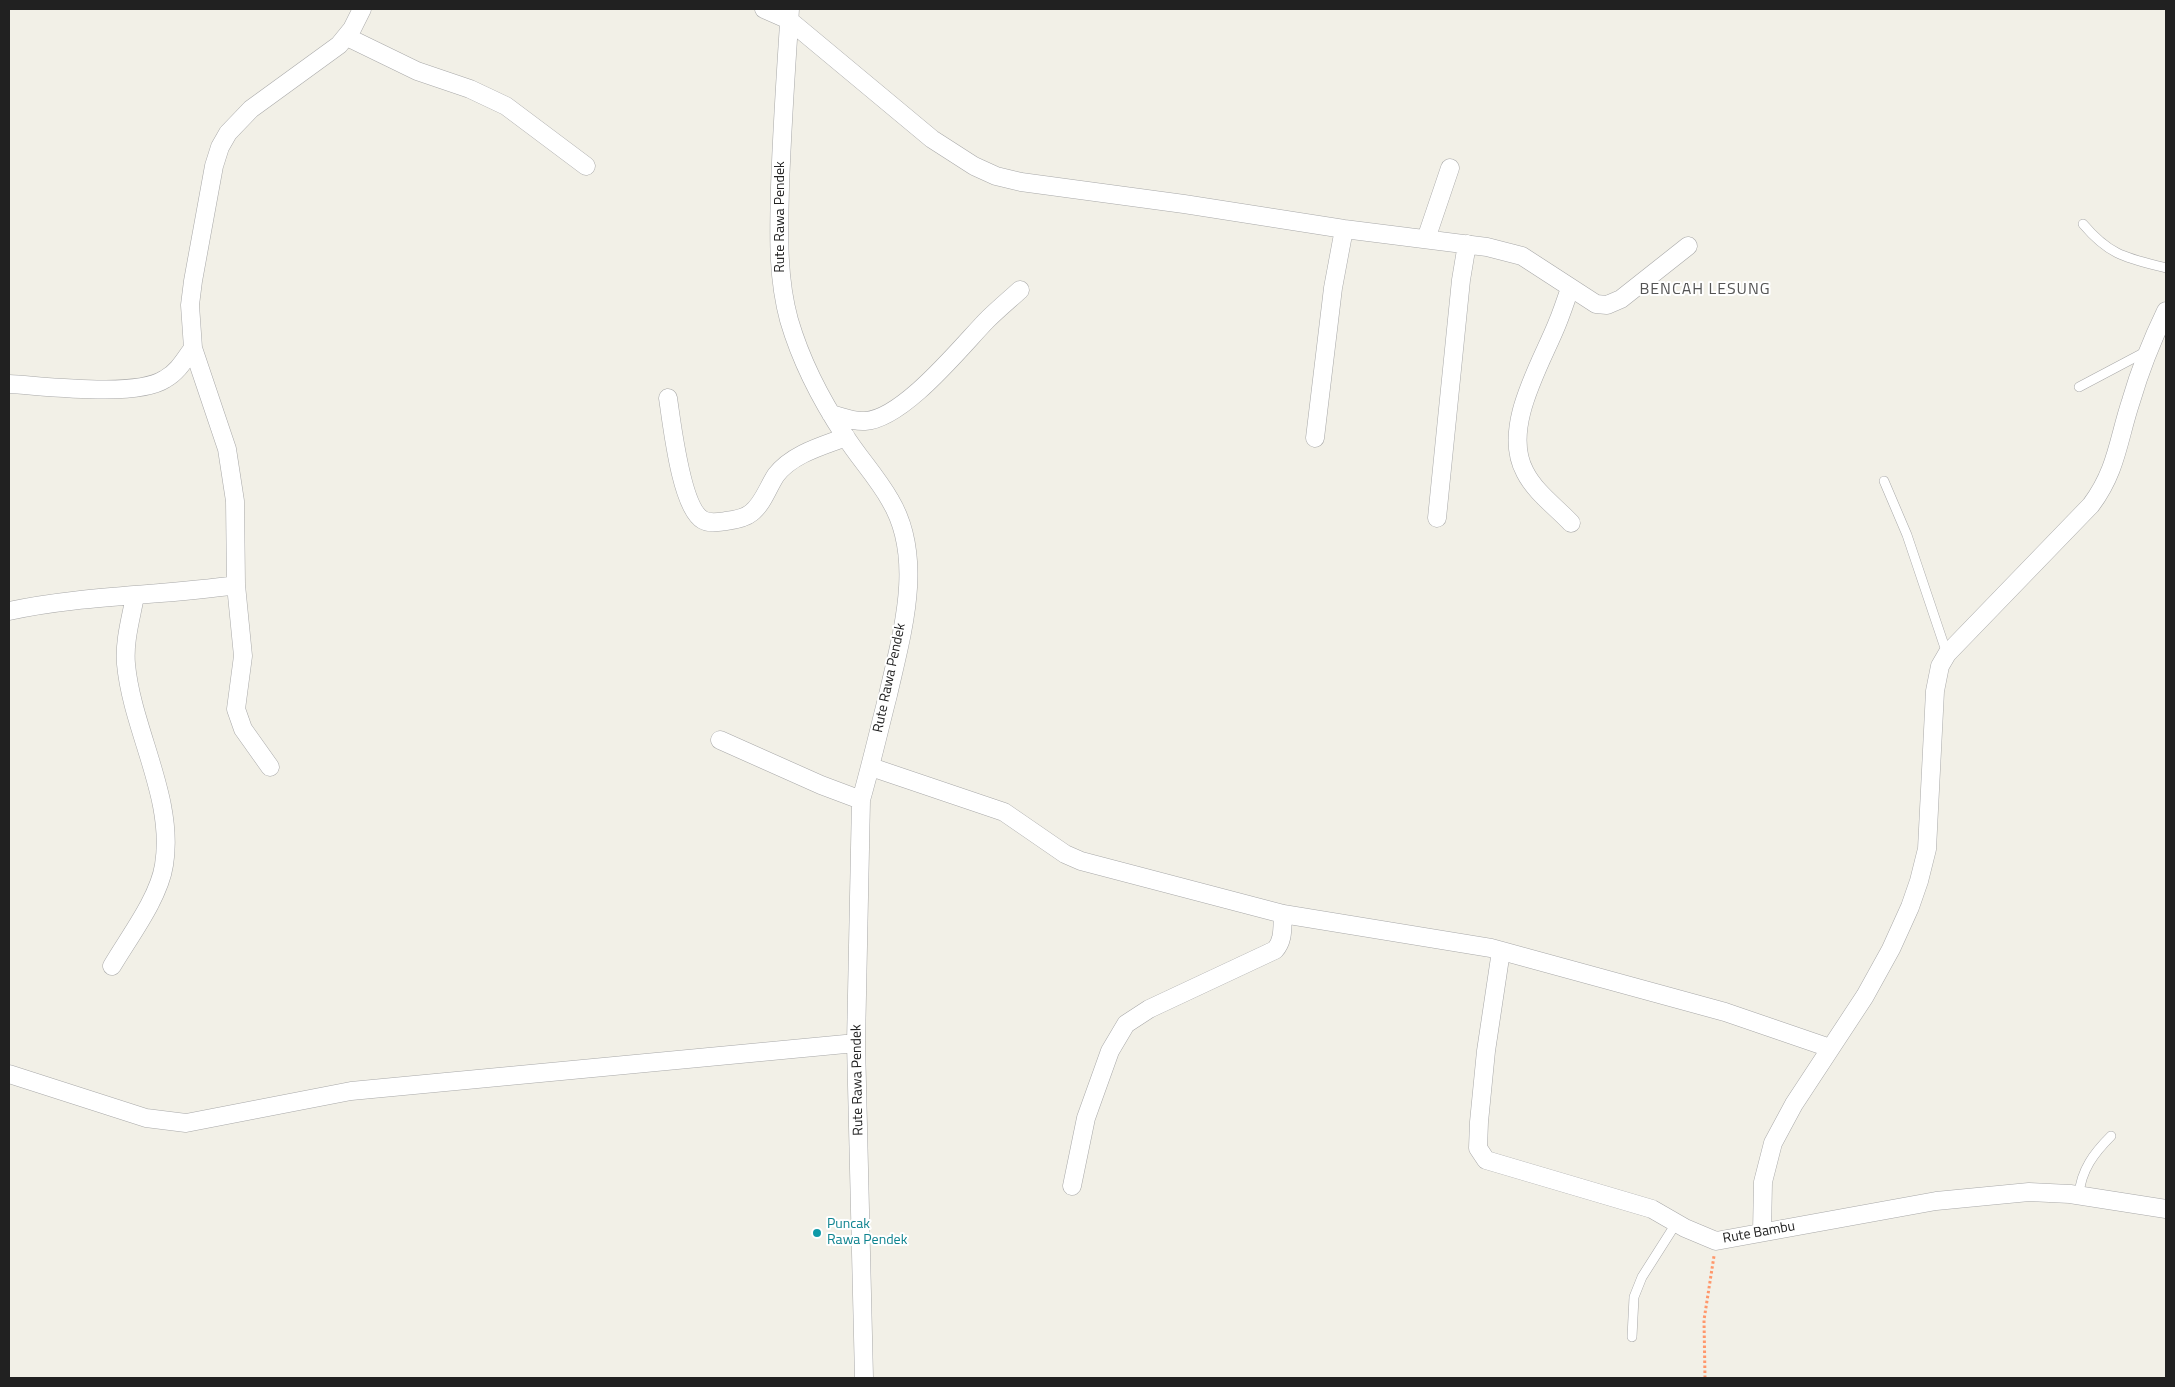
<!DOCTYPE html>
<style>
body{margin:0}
#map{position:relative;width:2175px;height:1387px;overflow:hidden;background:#f2f0e7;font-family:"Titillium Web",sans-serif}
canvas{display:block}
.frame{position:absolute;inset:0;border:10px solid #212121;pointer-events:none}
</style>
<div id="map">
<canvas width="2175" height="1387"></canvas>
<div class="frame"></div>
</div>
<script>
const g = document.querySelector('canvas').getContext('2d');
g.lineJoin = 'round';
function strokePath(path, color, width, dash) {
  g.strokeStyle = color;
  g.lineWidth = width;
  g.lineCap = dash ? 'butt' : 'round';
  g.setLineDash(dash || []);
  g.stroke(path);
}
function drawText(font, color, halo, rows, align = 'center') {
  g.font = font + ' "Titillium Web",sans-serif';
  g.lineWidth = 4;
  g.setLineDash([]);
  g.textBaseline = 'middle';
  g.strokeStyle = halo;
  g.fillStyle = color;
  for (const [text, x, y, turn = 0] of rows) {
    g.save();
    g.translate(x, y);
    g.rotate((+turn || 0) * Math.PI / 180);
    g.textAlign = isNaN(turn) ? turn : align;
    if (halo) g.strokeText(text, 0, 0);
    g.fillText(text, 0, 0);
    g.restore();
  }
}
const lane = new Path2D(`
 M 2083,224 C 2110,256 2127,258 2166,268
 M 2079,387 L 2147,351
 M 1884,481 L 1907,535 L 1947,654
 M 2079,1195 C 2081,1170 2094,1153 2111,1136
 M 1632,1337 L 1634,1297 L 1642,1277 L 1677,1222`);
const street = new Path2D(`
 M 764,9 L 789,20 L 932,139 L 974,166 L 996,176 L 1021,182 L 1184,204 L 1344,229 L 1487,247 L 1522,256 L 1596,304 L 1607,305 L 1621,299 L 1688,246
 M 790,9 C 786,68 782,128 780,187 C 779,232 777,276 789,320 C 801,361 821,400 845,436 C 859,458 877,477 890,500 C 925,558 902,633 888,695 C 879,730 871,765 861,800 L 856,1043 L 864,1378
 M 347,37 L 417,71 L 470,89 L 506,106 L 586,166
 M 1426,239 L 1450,168
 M 1570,288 C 1566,300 1562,312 1557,324 C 1541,364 1501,428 1525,472 C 1535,492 1556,507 1571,523
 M 9,384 C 45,386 136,398 165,379 C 178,372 185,359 193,348
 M 668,398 C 672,424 681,508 703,520 C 710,524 719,522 726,521 C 734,520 745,518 751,513 C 763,504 768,487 776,475 C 792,454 822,446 846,437
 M 831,414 C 842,417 853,422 865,421 C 903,419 960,348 986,321 C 997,310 1009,300 1020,290
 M 1315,438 L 1333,288 L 1344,229
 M 1437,518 L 1461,280 L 1467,244
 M 9,611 C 82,595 161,596 236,585
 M 720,740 L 821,785 L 861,800
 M 270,767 L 243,729 L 236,709 L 243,656 L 236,585 L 235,501 L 227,449 L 193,348 L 190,305 L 193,281 L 214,166 L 220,147 L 228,133 L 251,109 L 339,45 L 352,29 L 362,9
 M 871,767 L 1004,812 L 1065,854 L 1081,861 L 1283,914 L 1491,948 L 1725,1012 L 1830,1048
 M 1501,951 L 1486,1051 L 1479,1122 L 1478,1148 L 1486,1160 L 1652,1209 L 1685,1228 L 1716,1241 L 1936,1201 L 2029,1192 L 2070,1194 L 2166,1209
 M 112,966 C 129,937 159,898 164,865 C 175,798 132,730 126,664 C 124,641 131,618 135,596
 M 9,1074 L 146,1118 L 186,1123 L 351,1091 L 856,1043
 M 1072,1186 L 1086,1118 L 1110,1051 L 1126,1024 L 1149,1009 L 1275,950 C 1284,940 1282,927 1283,914
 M 1762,1232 L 1763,1182 L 1773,1143 L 1794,1104 L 1865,996 L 1891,949 L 1910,907 L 1919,881 L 1927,849 L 1935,691 L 1940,666 L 1947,654 L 2091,505 C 2117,470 2118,440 2131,401 C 2140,370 2152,340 2166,311`);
strokePath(lane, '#a8a8a8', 10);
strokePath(street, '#a8a8a8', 19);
strokePath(new Path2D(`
 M 1705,1378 L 1704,1320 L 1714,1256`), '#ff976b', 3, [2.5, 2.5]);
strokePath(lane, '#fff', 9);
strokePath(street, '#fff', 18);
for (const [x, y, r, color] of [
 [817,1233,5,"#0f9aa8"]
]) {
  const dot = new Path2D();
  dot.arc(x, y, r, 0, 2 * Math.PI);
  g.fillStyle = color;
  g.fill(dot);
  strokePath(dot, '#fff', 2);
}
drawText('14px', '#212121', '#fff', [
 ["Rute Rawa Pendek",781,217,-90],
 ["Rute Rawa Pendek",890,678,-78],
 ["Rute Rawa Pendek",858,1080,-91],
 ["Rute Bambu",1759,1233,-10]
]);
drawText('14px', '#0d838f', '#fff', [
 ["Puncak",827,1225],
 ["Rawa Pendek",827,1241]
], 'left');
g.letterSpacing = '1px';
drawText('16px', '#545454', '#fff', [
 ["BENCAH LESUNG",1705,290]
]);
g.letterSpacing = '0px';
</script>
